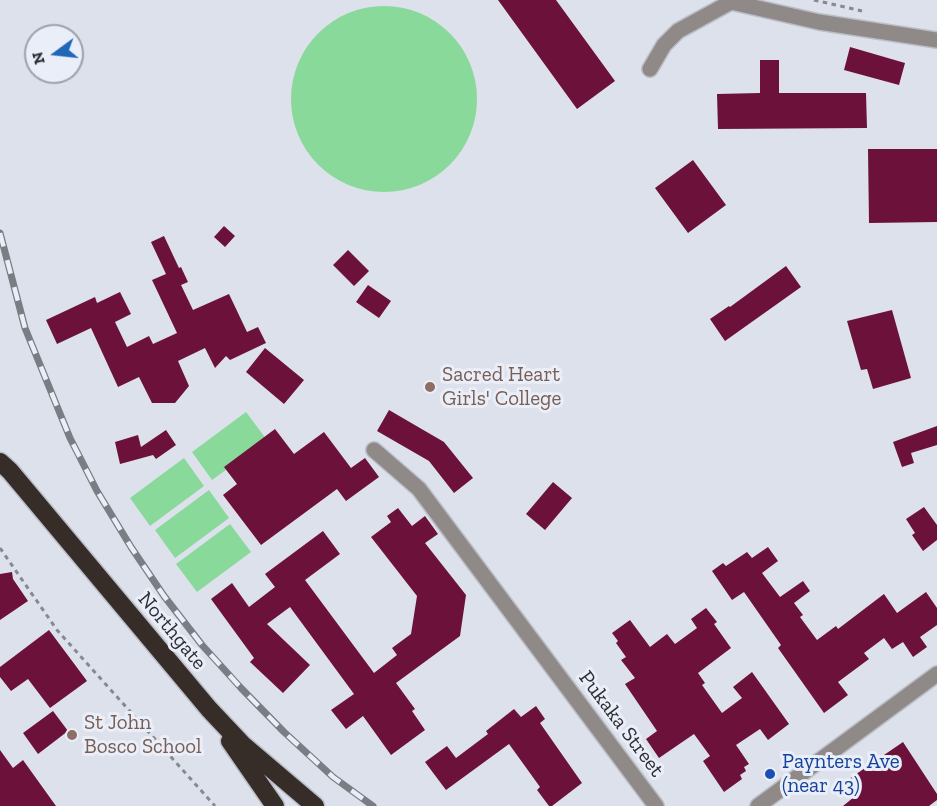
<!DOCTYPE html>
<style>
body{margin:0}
#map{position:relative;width:937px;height:806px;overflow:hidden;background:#dde1eb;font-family:"Zilla Slab",serif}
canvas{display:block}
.north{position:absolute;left:24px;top:24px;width:60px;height:60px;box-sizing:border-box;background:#eaeef8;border:2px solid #9ea1a9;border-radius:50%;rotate:255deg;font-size:16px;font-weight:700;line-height:24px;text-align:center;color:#2c2e32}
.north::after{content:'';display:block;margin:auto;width:21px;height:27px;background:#2167b8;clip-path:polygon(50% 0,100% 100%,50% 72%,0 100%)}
</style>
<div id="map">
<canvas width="937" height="806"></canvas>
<div class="north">N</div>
</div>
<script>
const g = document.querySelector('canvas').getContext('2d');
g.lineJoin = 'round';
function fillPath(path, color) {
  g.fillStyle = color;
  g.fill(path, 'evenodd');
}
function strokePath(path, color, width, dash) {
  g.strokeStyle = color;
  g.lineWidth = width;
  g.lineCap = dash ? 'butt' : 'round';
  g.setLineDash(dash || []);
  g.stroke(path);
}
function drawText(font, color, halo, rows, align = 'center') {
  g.font = font + ' "Zilla Slab",serif';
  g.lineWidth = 6;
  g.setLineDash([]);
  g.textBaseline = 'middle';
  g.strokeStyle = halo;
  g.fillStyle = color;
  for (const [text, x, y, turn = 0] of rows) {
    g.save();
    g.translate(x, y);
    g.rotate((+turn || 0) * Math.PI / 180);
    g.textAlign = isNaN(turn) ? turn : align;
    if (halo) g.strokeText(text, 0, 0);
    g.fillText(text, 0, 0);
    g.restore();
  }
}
fillPath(new Path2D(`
 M291 99a93 93 0 1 1 186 0a93 93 0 1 1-186 0Z
 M 246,412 L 267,440 L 212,480 L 192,452 Z
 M 184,458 L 204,486 L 150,526 L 130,498 Z
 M 209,490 L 229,518 L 175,558 L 155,530 Z
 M 230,524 L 251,552 L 197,592 L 176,564 Z`), '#89d99a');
fillPath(new Path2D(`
 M 498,0 L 556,0 L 615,81 L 577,109 Z
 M 850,47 L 905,63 L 899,85 L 844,70 Z
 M 760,60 L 779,60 L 779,93 L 866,93 L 867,128 L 718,129 L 717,94 L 760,93 Z
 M 868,149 L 937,149 L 937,222 L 869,223 Z
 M 693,160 L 726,205 L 688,233 L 655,188 Z
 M 224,226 L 235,236 L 225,247 L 214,237 Z
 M 164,236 L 179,268 L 181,267 L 188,282 L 181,285 L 193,310 L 229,294 L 247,332 L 258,327 L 266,343 L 230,360 L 226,356 L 215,368 L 205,348 L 178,361 L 189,386 L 175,403 L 152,403 L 139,377 L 118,387 L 91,328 L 57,344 L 46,320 L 95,297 L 97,303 L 120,292 L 131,314 L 115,322 L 127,347 L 149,336 L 153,344 L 177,333 L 152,280 L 166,274 L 151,242 Z
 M 348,250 L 369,271 L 354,286 L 333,265 Z
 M 786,266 L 801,287 L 725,341 L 710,319 L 729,306 L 730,307 Z
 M 368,285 L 391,301 L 379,318 L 356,302 Z
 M 892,310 L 911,378 L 873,389 L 867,369 L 861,370 L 847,321 Z
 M 265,348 L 304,380 L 284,404 L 246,372 Z
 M 389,410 L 444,442 L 473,478 L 454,493 L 429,461 L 377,431 Z
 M 937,426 L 937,445 L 911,453 L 914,463 L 902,467 L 893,442 Z
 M 275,429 L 294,454 L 324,432 L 351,468 L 365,458 L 379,477 L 346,501 L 337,489 L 261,545 L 223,495 L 237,484 L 224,467 Z
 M 166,430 L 176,445 L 156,459 L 153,455 L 120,464 L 115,442 L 138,435 L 141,447 Z
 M 553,482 L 572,498 L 545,530 L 526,514 Z
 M 924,507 L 937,525 L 937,540 L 923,551 L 912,535 L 915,533 L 906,519 Z
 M 398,508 L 412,526 L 425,516 L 438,534 L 425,543 L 466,595 L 460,636 L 396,683 L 415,709 L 412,711 L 425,730 L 391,755 L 363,716 L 346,729 L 331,710 L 354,694 L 290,607 L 267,624 L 310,665 L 283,693 L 250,662 L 254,658 L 211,599 L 232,583 L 249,607 L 275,587 L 265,574 L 323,531 L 340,554 L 305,580 L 374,673 L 397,655 L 392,648 L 411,634 L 417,596 L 371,537 L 391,522 L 387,516 Z
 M 768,547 L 778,561 L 762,573 L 780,597 L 803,581 L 810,591 L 794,603 L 803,615 L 800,617 L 817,640 L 836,626 L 838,629 L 884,594 L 897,613 L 926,592 L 937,608 L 937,625 L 920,637 L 927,647 L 913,657 L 903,642 L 892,649 L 884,638 L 864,653 L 869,659 L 838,682 L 848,695 L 824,713 L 778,648 L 781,645 L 744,592 L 732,600 L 712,571 L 723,563 L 726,566 L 747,552 L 752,558 Z
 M 12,572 L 13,579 L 28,601 L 0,620 L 0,574 Z
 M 706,608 L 717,622 L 714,624 L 731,648 L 698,673 L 705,683 L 702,685 L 722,713 L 742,698 L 733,687 L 752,672 L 789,724 L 768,740 L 760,729 L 736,745 L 749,764 L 744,767 L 746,771 L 740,775 L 742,779 L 724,792 L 703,761 L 710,756 L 694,734 L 659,758 L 646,739 L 657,731 L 625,684 L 635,678 L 621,660 L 626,657 L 616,643 L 618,641 L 612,633 L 630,620 L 650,647 L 667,634 L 675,644 L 697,628 L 691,619 Z
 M 49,630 L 87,681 L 50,708 L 28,679 L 11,691 L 0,677 L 0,667 Z
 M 536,706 L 545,719 L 540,723 L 582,783 L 552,806 L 549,806 L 537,790 L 540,787 L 509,744 L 446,790 L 425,762 L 447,746 L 456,758 L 488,734 L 486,731 L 514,709 L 521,717 Z
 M 53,711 L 68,731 L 38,754 L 23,733 Z
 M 903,742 L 937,794 L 937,800 L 929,806 L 843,806 L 859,793 L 849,779 Z
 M 0,750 L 13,768 L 23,760 L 56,806 L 0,806 Z`), '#6c113a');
const minor = new Path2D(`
 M 650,69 L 664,45 L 678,31 L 731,2 L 819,22 L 937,40
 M 374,450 L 419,489 L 656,806
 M 758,806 L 937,674`);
const highway = new Path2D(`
 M 0,462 L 10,471 L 209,709 L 242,744 L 315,806
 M 230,741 L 275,806`);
strokePath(minor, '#babdc6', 18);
strokePath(highway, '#babdc6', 21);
strokePath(new Path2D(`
 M 814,0 L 862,11
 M 0,548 L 57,630 L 215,806`), '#868990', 3, [4.5, 4.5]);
strokePath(minor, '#8f8a88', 15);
strokePath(highway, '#362d29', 18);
const rail = new Path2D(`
 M 0,233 L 25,328 L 70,438 L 97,491 L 131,547 L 164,596 L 202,645 L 241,688 L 284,732 L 333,777 L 373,806`);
strokePath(rail, '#7a7d83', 7);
strokePath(rail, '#eaeef8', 4.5, [14]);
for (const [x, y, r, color] of [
 [430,387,6,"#8d6e63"],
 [72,735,6,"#8d6e63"],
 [770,774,6,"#1a4fb4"]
]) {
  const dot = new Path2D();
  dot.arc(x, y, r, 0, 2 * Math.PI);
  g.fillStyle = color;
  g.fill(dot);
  strokePath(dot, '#eaeef8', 2);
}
drawText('21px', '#785e54', '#eaeef8', [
 ["Sacred Heart",442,375],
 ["Girls' College",442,399],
 ["St John",84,723],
 ["Bosco School",84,747]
], 'left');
drawText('21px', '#2c2e32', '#eaeef8', [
 ["Northgate",172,631,50],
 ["Pukaka Street",621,724,53]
]);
drawText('21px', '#164399', '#eaeef8', [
 ["Paynters Ave",782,762],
 ["(near 43)",782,786]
], 'left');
</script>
